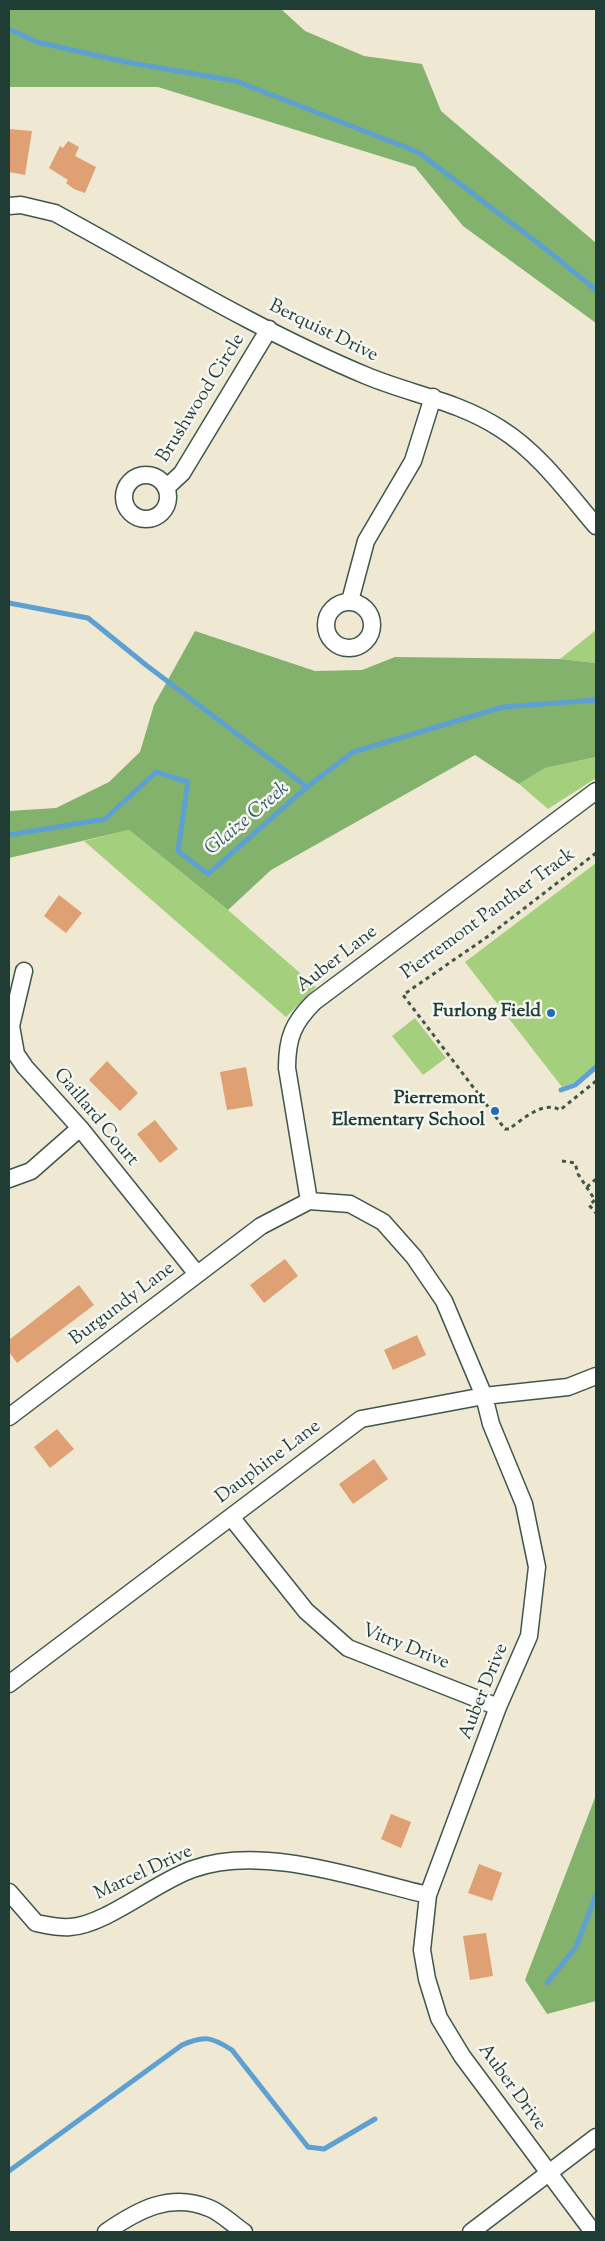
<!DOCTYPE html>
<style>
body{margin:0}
#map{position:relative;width:605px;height:2241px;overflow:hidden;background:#efe8d2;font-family:"Sorts Mill Goudy",serif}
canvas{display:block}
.frame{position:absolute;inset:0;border:10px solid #1f3d34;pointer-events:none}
</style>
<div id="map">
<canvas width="605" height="2241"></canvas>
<div class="frame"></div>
</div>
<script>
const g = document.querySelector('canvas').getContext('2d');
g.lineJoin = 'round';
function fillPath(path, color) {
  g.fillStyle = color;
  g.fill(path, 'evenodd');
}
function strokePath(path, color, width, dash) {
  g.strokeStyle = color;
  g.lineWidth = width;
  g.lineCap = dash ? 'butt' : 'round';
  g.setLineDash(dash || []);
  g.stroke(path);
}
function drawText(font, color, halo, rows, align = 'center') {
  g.font = font + ' "Sorts Mill Goudy",serif';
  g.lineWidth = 5;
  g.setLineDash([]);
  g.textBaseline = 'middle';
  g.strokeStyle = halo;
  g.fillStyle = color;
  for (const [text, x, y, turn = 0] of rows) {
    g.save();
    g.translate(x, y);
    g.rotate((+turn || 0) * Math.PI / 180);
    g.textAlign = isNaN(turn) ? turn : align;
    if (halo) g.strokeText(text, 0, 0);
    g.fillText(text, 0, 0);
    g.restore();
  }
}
fillPath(new Path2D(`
 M 596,630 L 596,663 L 560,659 Z
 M 596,757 L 596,778 L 548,809 L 519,784 L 545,768 Z
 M 129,830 L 228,910 L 316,987 L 286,1017 L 84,841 Z
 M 596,863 L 596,1064 L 573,1083 L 562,1087 L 465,962 Z
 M 415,1018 L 446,1058 L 423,1075 L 392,1036 Z`), '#a4d07d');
fillPath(new Path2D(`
 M 9,9 L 281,9 L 305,31 L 364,56 L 422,64 L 441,111 L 596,243 L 596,323 L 463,226 L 415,167 L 158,87 L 9,87 Z
 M 195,631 L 315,671 L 362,670 L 395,657 L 560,659 L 596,663 L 596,757 L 545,768 L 519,784 L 475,755 L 271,870 L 228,910 L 129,830 L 9,858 L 9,811 L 56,808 L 109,782 L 140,752 L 154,705 Z
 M 596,1795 L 596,2001 L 547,2014 L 525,1980 Z`), '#83b26c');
strokePath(new Path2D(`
 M 9,29 L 37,42 L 126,62 L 236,81 L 418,152 L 547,250 L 596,290
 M 9,603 L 88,618 L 146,665 L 307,787
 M 9,835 L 105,819 L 156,772 L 188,782 L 178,851 L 208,874 L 307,787 L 353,752 L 503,707 L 596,700
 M 561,1090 L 575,1085 L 596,1067
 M 547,1983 L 576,1947 L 596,1895
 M 9,2171 L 182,2045 C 204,2035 212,2037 232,2050 L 308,2147 L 324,2149 L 375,2119`), '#5da0d1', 5);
fillPath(new Path2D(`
 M 9,129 L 32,131 L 25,175 L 9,172 Z
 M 68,141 L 79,147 L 75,156 L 96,167 L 85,193 L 74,189 L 66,183 L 68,180 L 49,168 L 60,146 L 63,148 Z
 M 59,895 L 82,913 L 66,933 L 44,916 Z
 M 107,1061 L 138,1093 L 120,1111 L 89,1080 Z
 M 246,1067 L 253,1106 L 227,1110 L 220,1072 Z
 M 155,1120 L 178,1149 L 160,1163 L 137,1134 Z
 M 285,1259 L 298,1276 L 264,1303 L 250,1285 Z
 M 79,1285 L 94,1305 L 17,1363 L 9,1352 L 9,1340 Z
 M 417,1335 L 426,1355 L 393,1370 L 384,1350 Z
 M 57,1429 L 74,1449 L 50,1468 L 34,1447 Z
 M 374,1459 L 388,1479 L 353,1504 L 339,1484 Z
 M 391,1814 L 411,1822 L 401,1848 L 381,1839 Z
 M 479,1864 L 502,1873 L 492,1901 L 468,1893 Z
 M 486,1933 L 493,1976 L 470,1980 L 463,1936 Z`), '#dfa073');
const minor = new Path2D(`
 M 9,206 L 21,205 L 55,213 C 158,269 259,331 367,376 C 413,395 458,401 501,429 C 539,453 567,492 596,526
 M124 497a22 22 0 1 1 44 0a22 22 0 1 1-44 0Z
 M 166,488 L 182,473 L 269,329
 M 350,601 L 366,541 L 413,461 L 433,397
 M326 625a23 23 0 1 1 46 0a23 23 0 1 1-46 0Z
 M 24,971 L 11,1026 L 16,1054 L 25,1067 L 80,1128 L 197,1274
 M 9,1179 L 31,1171 L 80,1128
 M 309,1201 L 350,1204 L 383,1222 L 414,1257 L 444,1301 L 484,1396 L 491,1424 L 524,1504 L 537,1567 L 529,1636 L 498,1707 L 428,1895 L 422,1950 L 427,1979 L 439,2018 L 462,2056 L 593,2232
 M 9,1417 L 261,1226 L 309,1201 L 287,1068 C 287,1038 293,1023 314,1002 L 596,791
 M 231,1517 L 306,1611 L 348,1648 L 498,1707
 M 9,1684 L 361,1419 L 484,1396 L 568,1387 L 596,1376
 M 9,1892 L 36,1923 C 47,1925 59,1928 70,1927 C 106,1925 157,1881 193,1869 C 263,1844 358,1879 428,1895
 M 106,2232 C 138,2210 170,2192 209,2208 C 222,2213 233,2225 244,2232
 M 471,2232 L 596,2137`);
strokePath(minor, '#3e574c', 19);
strokePath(new Path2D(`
 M 596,853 L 487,937 L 403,995 L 505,1129 L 509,1129 C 523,1119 544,1100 560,1110 L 596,1081
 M 562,1161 L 575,1163 L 578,1174 L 595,1200 L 589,1205 L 596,1213
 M 587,1187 L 596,1179`), '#3e574c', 3, [4, 4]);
strokePath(minor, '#fff', 16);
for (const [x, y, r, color] of [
 [551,1013,5,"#1f6fb2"],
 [495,1111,5,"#1f6fb2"]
]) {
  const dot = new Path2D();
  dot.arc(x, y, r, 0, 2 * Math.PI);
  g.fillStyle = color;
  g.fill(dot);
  strokePath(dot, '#f6f6f2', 2);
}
drawText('19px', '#1f3d34', '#f6f6f2', [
 ["Berquist Drive",323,332,26],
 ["Brushwood Circle",202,399,-58],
 ["Pierremont Panther Track",489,915,-36],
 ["Auber Lane",338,960,-38],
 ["Gaillard Court",95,1118,50],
 ["Burgundy Lane",123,1305,-37],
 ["Dauphine Lane",269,1463,-37],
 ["Vitry Drive",405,1648,22],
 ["Auber Drive",485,1692,-68],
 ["Marcel Drive",144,1874,-25],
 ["Auber Drive",511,2088,54]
]);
drawText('bold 19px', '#1f3d34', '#f6f6f2', [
 ["Furlong Field",541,1013],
 ["Pierremont",485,1100],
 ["Elementary School",485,1122]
], 'right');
drawText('italic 20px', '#325b63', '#f6f6f2', [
 ["Glaize Creek",248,820,-40]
]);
</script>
